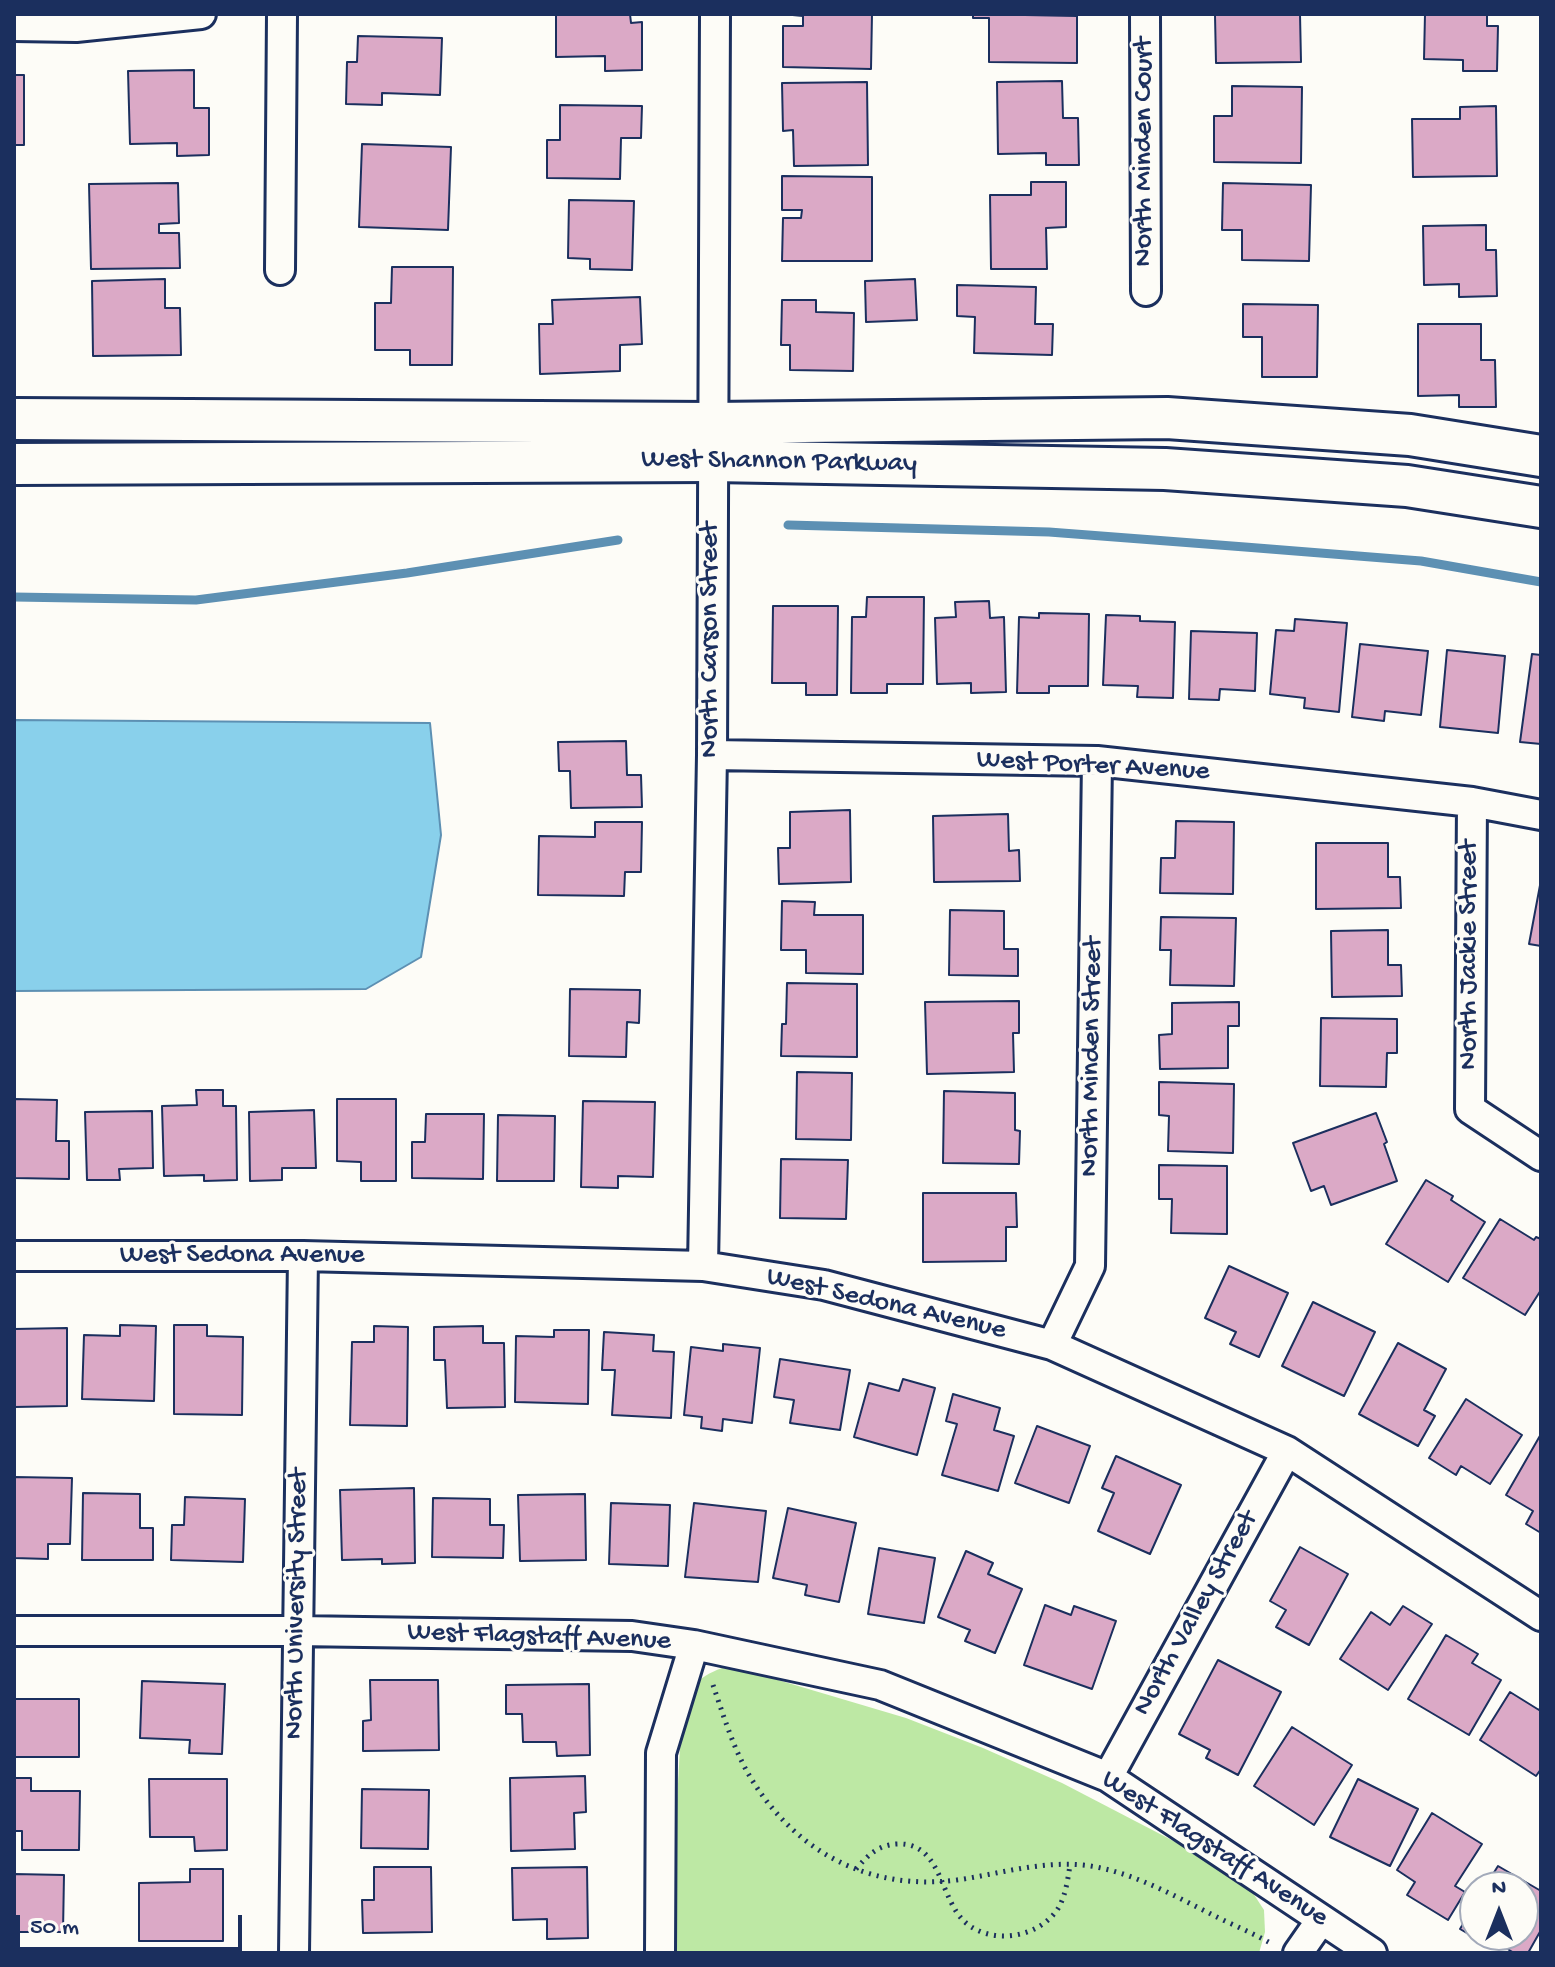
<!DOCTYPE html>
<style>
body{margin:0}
#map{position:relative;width:1555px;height:1967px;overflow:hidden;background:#fdfcf7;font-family:"Gochi Hand",sans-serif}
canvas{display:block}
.frame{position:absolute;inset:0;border:16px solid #1b2f5e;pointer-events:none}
.north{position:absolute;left:1459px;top:1871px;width:80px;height:80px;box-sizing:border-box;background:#fdfcf7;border:2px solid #a3aaba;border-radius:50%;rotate:0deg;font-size:22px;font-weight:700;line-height:32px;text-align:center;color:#1b2f5e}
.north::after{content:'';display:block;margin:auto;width:28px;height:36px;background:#1b2f5e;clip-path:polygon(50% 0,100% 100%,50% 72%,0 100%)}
.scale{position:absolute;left:16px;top:1915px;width:226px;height:36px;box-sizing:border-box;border:4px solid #1b2f5e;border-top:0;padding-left:10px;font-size:24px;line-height:28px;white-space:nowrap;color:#1b2f5e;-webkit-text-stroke:6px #fdfcf7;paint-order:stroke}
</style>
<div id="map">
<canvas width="1555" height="1967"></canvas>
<div class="frame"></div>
<div class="north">N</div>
<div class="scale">50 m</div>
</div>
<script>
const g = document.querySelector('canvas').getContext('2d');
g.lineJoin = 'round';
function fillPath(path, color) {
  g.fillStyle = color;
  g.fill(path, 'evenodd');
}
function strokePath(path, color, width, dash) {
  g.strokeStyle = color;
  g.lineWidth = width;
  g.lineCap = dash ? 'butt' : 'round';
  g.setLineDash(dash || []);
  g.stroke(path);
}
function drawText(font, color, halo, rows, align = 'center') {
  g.font = font + ' "Gochi Hand",sans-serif';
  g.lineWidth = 6;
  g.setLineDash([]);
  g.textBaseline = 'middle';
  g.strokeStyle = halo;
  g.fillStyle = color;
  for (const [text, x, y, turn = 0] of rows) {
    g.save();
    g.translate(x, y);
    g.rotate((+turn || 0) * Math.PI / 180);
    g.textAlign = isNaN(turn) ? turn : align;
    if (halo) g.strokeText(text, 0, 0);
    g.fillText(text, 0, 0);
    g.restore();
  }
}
fillPath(new Path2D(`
 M 722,1668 L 741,1669 L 906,1718 L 983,1748 L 1062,1783 L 1187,1848 L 1251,1890 L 1264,1910 L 1265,1932 L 1259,1953 L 677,1953 L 673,1946 L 670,1927 L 682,1712 C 691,1686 696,1678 722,1668 Z`), '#bde8a4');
const water = new Path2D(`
 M 14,720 L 430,723 L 441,835 L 421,957 L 366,989 L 14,991 Z`);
fillPath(water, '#89d0eb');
strokePath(water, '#5d90b3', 2);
strokePath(new Path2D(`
 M 788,525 L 1049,532 L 1245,547 L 1421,561 L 1541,582
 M 14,597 L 196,600 L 407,573 L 618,540`), '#5d90b3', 9);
const building = new Path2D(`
 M 556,14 L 630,14 L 631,23 L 642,22 L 642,70 L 605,71 L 605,56 L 556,57 Z
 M 782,14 L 872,14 L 871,69 L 783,67 L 783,26 L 803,26 L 803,16 Z
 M 973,14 L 1077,16 L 1077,63 L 989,62 L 989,18 L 973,18 Z
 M 1300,14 L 1301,62 L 1216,63 L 1215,15 Z
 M 1425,14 L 1487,14 L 1487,26 L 1498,26 L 1497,71 L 1463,71 L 1463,60 L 1424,59 Z
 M 358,36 L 442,38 L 440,95 L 382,93 L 382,105 L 346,104 L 347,62 L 357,62 Z
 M 194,70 L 194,108 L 209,108 L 209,155 L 177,156 L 177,143 L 130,144 L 128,71 Z
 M 14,75 L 24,75 L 24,145 L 14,145 Z
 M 1062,81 L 1063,118 L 1078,118 L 1079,165 L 1046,165 L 1046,153 L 998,154 L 997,82 Z
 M 867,82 L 868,165 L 794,166 L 793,130 L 783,131 L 782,83 Z
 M 1232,86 L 1302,87 L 1301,163 L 1214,162 L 1214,116 L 1232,116 Z
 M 560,105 L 642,106 L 641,138 L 621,138 L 620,179 L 547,178 L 547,140 L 560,140 Z
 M 1496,106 L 1497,176 L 1413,177 L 1412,119 L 1460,119 L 1460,107 Z
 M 362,144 L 451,147 L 448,230 L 359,227 Z
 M 782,176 L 872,177 L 872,261 L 782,261 L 783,218 L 801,218 L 802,210 L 782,210 Z
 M 1031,182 L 1066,182 L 1066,227 L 1046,228 L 1047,269 L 991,269 L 990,195 L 1031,195 Z
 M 178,183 L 179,223 L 159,224 L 159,233 L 179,233 L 180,268 L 91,269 L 89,184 Z
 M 1223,183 L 1311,185 L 1309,261 L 1242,260 L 1242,230 L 1222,230 Z
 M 569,200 L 634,201 L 632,270 L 590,269 L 590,259 L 568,258 Z
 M 1486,225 L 1486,250 L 1496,250 L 1497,296 L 1459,297 L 1459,284 L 1424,285 L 1423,226 Z
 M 392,267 L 453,267 L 452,365 L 410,365 L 410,350 L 375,350 L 375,303 L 391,303 Z
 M 165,279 L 165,308 L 180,308 L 181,355 L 93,356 L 92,281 Z
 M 915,279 L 917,320 L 866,322 L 865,281 Z
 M 957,285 L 1036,287 L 1035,324 L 1053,324 L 1052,355 L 974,353 L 975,317 L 957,316 Z
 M 640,297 L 642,344 L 620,345 L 620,371 L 540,374 L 539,324 L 553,324 L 552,300 Z
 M 782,300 L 816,300 L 816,312 L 854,313 L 853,371 L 790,370 L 790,345 L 781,345 Z
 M 1243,304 L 1318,305 L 1317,377 L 1262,377 L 1262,337 L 1243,337 Z
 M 1418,324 L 1481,324 L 1481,360 L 1495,360 L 1496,407 L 1459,407 L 1459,395 L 1418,396 Z
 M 867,597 L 924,597 L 923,684 L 887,684 L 887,693 L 851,693 L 852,617 L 866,617 Z
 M 989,601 L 990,618 L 1004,617 L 1006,692 L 971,693 L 971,683 L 937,684 L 935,618 L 956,617 L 955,602 Z
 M 773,606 L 838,606 L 837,695 L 806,695 L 806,683 L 772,683 Z
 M 1039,613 L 1089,614 L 1088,686 L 1049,686 L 1049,693 L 1017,693 L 1019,617 L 1039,618 Z
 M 1106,615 L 1140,616 L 1140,621 L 1175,622 L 1173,698 L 1137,697 L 1138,686 L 1103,685 Z
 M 1295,619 L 1347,623 L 1339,712 L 1304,708 L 1305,698 L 1270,694 L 1276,630 L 1294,631 Z
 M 1191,631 L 1257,633 L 1255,691 L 1220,689 L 1219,700 L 1189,699 Z
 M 1360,644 L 1428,651 L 1421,715 L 1385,711 L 1384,721 L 1352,717 Z
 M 1447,650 L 1505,656 L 1498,733 L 1440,727 Z
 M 1532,654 L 1541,655 L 1541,744 L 1520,742 Z
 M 626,741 L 627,775 L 641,775 L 642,807 L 571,808 L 570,771 L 559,771 L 558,742 Z
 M 850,810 L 851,882 L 779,884 L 778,848 L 790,848 L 790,812 Z
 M 1008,814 L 1009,851 L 1019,850 L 1020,881 L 934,882 L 933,816 Z
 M 1176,821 L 1234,822 L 1233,894 L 1160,893 L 1161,858 L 1175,858 Z
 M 595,822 L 642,822 L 641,872 L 625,872 L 624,896 L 538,895 L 539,836 L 595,837 Z
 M 1316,843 L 1388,843 L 1388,877 L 1400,877 L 1401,908 L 1316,909 Z
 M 1541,880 L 1541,946 L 1529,944 Z
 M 782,901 L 815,902 L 814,915 L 863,915 L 863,974 L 806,973 L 806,950 L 781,950 Z
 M 950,910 L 1004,911 L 1004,949 L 1018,949 L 1018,976 L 949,975 Z
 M 1161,917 L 1236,918 L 1234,986 L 1170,985 L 1171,950 L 1160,950 Z
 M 1388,930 L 1388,965 L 1401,965 L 1402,996 L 1332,997 L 1331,931 Z
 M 787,983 L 857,984 L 857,1057 L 781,1056 L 782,1024 L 786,1024 Z
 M 570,989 L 640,990 L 639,1023 L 627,1022 L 626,1057 L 569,1056 Z
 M 1019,1001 L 1019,1033 L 1013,1033 L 1014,1072 L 927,1074 L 925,1002 Z
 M 1239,1002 L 1239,1026 L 1228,1026 L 1228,1068 L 1160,1069 L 1159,1035 L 1172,1034 L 1172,1003 Z
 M 1321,1018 L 1397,1019 L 1397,1053 L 1387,1053 L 1386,1087 L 1320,1086 Z
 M 797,1072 L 852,1073 L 851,1140 L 796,1139 Z
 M 1159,1082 L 1234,1084 L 1233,1153 L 1168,1151 L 1169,1116 L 1159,1115 Z
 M 196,1090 L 223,1090 L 223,1106 L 236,1106 L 237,1180 L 204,1181 L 204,1175 L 164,1176 L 162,1106 L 197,1105 Z
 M 944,1091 L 1015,1093 L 1015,1130 L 1020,1131 L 1019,1164 L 943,1163 Z
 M 14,1099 L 57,1100 L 56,1141 L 69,1141 L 69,1179 L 14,1178 Z
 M 337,1099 L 396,1099 L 396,1181 L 361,1181 L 361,1162 L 337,1161 Z
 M 583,1101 L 655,1102 L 653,1177 L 618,1176 L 618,1188 L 581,1187 Z
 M 314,1110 L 316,1168 L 282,1168 L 282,1180 L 250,1181 L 249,1112 Z
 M 152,1111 L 153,1168 L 119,1169 L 120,1180 L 87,1180 L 85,1112 Z
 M 1376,1113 L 1387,1142 L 1384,1144 L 1397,1181 L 1331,1205 L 1324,1186 L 1311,1191 L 1293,1143 Z
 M 426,1114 L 484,1114 L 483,1179 L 412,1178 L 412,1142 L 425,1142 Z
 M 498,1115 L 555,1116 L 554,1181 L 497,1181 Z
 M 781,1159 L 848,1160 L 846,1219 L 780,1218 Z
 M 1159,1165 L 1227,1166 L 1227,1234 L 1171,1233 L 1172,1199 L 1159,1199 Z
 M 1426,1180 L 1453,1196 L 1451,1200 L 1485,1222 L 1448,1282 L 1386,1244 Z
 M 923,1193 L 1016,1193 L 1017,1227 L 1006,1227 L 1006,1261 L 923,1262 Z
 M 1500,1219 L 1534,1240 L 1536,1237 L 1541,1239 L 1541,1290 L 1525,1315 L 1463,1278 Z
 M 1229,1266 L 1288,1293 L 1259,1357 L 1230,1344 L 1236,1332 L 1205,1318 Z
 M 1313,1302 L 1375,1332 L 1344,1396 L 1282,1366 Z
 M 120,1325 L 156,1326 L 154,1401 L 82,1399 L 84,1335 L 120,1336 Z
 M 174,1325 L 207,1325 L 207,1336 L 243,1337 L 242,1415 L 174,1414 Z
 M 374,1326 L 408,1327 L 407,1426 L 350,1425 L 352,1342 L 374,1342 Z
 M 483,1326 L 483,1343 L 504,1343 L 505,1407 L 447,1408 L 445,1360 L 434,1360 L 434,1327 Z
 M 67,1328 L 67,1406 L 14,1407 L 14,1329 Z
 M 554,1330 L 589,1330 L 588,1404 L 515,1402 L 516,1336 L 554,1337 Z
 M 604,1332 L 654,1335 L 653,1351 L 674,1352 L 671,1418 L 612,1415 L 615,1370 L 602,1370 Z
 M 1398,1343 L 1446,1369 L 1424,1410 L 1435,1416 L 1418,1446 L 1359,1414 Z
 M 723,1344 L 760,1348 L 752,1423 L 723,1419 L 722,1431 L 701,1428 L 702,1417 L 684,1415 L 691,1347 L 723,1351 Z
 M 780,1359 L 850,1370 L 840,1430 L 790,1423 L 794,1400 L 774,1397 Z
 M 903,1379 L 935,1388 L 917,1455 L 854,1437 L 869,1383 L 899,1391 Z
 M 953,1394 L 1000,1408 L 994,1430 L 1014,1436 L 998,1491 L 942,1475 L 957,1424 L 946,1421 Z
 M 1466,1399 L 1522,1435 L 1490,1484 L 1461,1466 L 1456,1475 L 1429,1458 Z
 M 1037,1426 L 1090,1446 L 1069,1503 L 1015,1483 Z
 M 1541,1434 L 1541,1533 L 1526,1524 L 1533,1511 L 1506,1495 Z
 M 1116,1456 L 1181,1485 L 1150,1554 L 1098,1531 L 1114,1493 L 1102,1488 Z
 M 14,1477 L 72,1478 L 70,1544 L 48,1544 L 48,1559 L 14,1558 Z
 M 414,1488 L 415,1563 L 382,1564 L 382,1559 L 342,1560 L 340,1490 Z
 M 83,1493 L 140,1494 L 140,1528 L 153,1528 L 153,1560 L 82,1560 Z
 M 585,1494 L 586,1560 L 520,1561 L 518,1495 Z
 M 185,1497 L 245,1499 L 243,1562 L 171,1560 L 172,1525 L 184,1525 Z
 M 433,1498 L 490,1499 L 490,1525 L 504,1525 L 503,1558 L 432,1557 Z
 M 611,1503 L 670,1505 L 668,1566 L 609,1564 Z
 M 694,1503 L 766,1511 L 758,1582 L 685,1577 Z
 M 788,1508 L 856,1523 L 839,1602 L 805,1595 L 807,1585 L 773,1578 Z
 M 1300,1547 L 1348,1574 L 1309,1645 L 1276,1627 L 1286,1610 L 1270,1601 Z
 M 879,1548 L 935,1558 L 924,1623 L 868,1614 Z
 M 966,1551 L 993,1563 L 988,1574 L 1022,1589 L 995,1653 L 965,1641 L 970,1630 L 938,1617 Z
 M 1045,1605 L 1071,1615 L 1074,1606 L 1116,1621 L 1092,1689 L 1024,1665 Z
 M 1403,1606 L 1432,1624 L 1388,1690 L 1340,1659 L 1371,1612 L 1390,1625 Z
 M 1446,1635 L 1478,1654 L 1472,1663 L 1501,1680 L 1469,1735 L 1408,1699 Z
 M 1218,1660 L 1281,1692 L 1238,1775 L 1206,1758 L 1210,1750 L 1179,1734 Z
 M 370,1680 L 438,1680 L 439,1750 L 363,1751 L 363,1721 L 371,1720 Z
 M 142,1681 L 225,1684 L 222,1754 L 189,1753 L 190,1740 L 140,1738 Z
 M 589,1684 L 590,1755 L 557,1756 L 556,1742 L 523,1742 L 522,1714 L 506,1714 L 506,1685 Z
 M 1510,1692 L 1539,1710 L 1541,1707 L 1541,1769 L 1536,1776 L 1480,1740 Z
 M 14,1699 L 79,1699 L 79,1757 L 14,1757 Z
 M 1292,1727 L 1352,1765 L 1314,1825 L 1254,1786 Z
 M 585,1776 L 586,1812 L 574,1813 L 575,1849 L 511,1851 L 510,1778 Z
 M 14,1778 L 31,1778 L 31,1791 L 80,1791 L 79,1850 L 22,1850 L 22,1831 L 14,1831 Z
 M 149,1779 L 227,1779 L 227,1850 L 195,1851 L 194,1837 L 150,1837 Z
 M 1358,1779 L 1418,1809 L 1390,1866 L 1330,1837 Z
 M 362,1789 L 429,1790 L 428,1849 L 361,1848 Z
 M 1432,1813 L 1482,1844 L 1455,1886 L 1465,1892 L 1448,1920 L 1407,1895 L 1415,1882 L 1397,1870 Z
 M 1498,1866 L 1541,1891 L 1541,1930 L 1528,1953 L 1514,1953 L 1493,1940 L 1489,1946 L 1460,1929 L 1475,1904 L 1475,1935 L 1523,1935 L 1523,1887 L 1485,1887 Z
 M 374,1867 L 431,1867 L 432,1932 L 363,1933 L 362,1900 L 374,1900 Z
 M 587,1867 L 588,1938 L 547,1939 L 547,1919 L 513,1920 L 512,1868 Z
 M 190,1869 L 223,1869 L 223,1941 L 139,1941 L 139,1883 L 190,1882 Z
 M 14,1874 L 64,1875 L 63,1932 L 14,1932 Z`);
fillPath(building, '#dba9c6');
strokePath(building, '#1b2f5e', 2);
const street = new Path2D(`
 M 1145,14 L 1146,291
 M 14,26 L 76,27 L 201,14
 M 280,270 L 282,14
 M 712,755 L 1097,761 L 1472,802 L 1541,815
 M 1472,802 L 1470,1109 L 1541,1156
 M 14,1256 L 303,1256 L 703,1266 L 824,1285 L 1052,1345 L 1287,1451 L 1541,1616
 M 703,1266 L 712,755 L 715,14
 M 1052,1345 L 1090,1266 L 1097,761
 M 14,1631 L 297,1631 L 632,1636 L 694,1645 L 880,1685 L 1108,1777 L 1372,1953
 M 1108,1777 L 1287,1451
 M 294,1953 L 303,1256
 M 660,1953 L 661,1753 L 694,1645
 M 1298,1953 L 1321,1920`);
const secondary = new Path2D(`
 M 14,419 L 712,423 L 1167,418 L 1410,435 L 1541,456
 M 14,464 L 712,461 L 1165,469 L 1407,486 L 1541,507`);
strokePath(street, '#1b2f5e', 34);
strokePath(secondary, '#1b2f5e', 46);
strokePath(new Path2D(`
 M 713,1685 C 724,1717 734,1751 752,1780 C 798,1854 871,1891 957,1880 C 999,1874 1039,1861 1083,1865 C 1127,1870 1167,1892 1207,1912 C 1228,1923 1251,1932 1272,1944
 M 856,1869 C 868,1855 878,1845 897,1844 C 943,1842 939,1900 966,1923 C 994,1946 1041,1937 1059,1907 C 1066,1894 1068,1878 1070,1865`), '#1b2f5e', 5, [2, 6]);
strokePath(street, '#fdfcf7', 28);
strokePath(secondary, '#fdfcf7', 40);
drawText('28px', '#1b2f5e', '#fdfcf7', [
 ["North Minden Court",1146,152,-90],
 ["West Shannon Parkway",779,463,1],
 ["North Carson Street",712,640,-90],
 ["West Porter Avenue",1093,767,3],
 ["North Jackie Street",1471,955,-90],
 ["North Minden Street",1093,1057,-89],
 ["West Sedona Avenue",242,1257],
 ["West Sedona Avenue",886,1305,13],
 ["North University Street",298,1604,-89],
 ["North Valley Street",1197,1614,-61],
 ["West Flagstaff Avenue",539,1638,2],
 ["West Flagstaff Avenue",1214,1850,33]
]);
</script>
